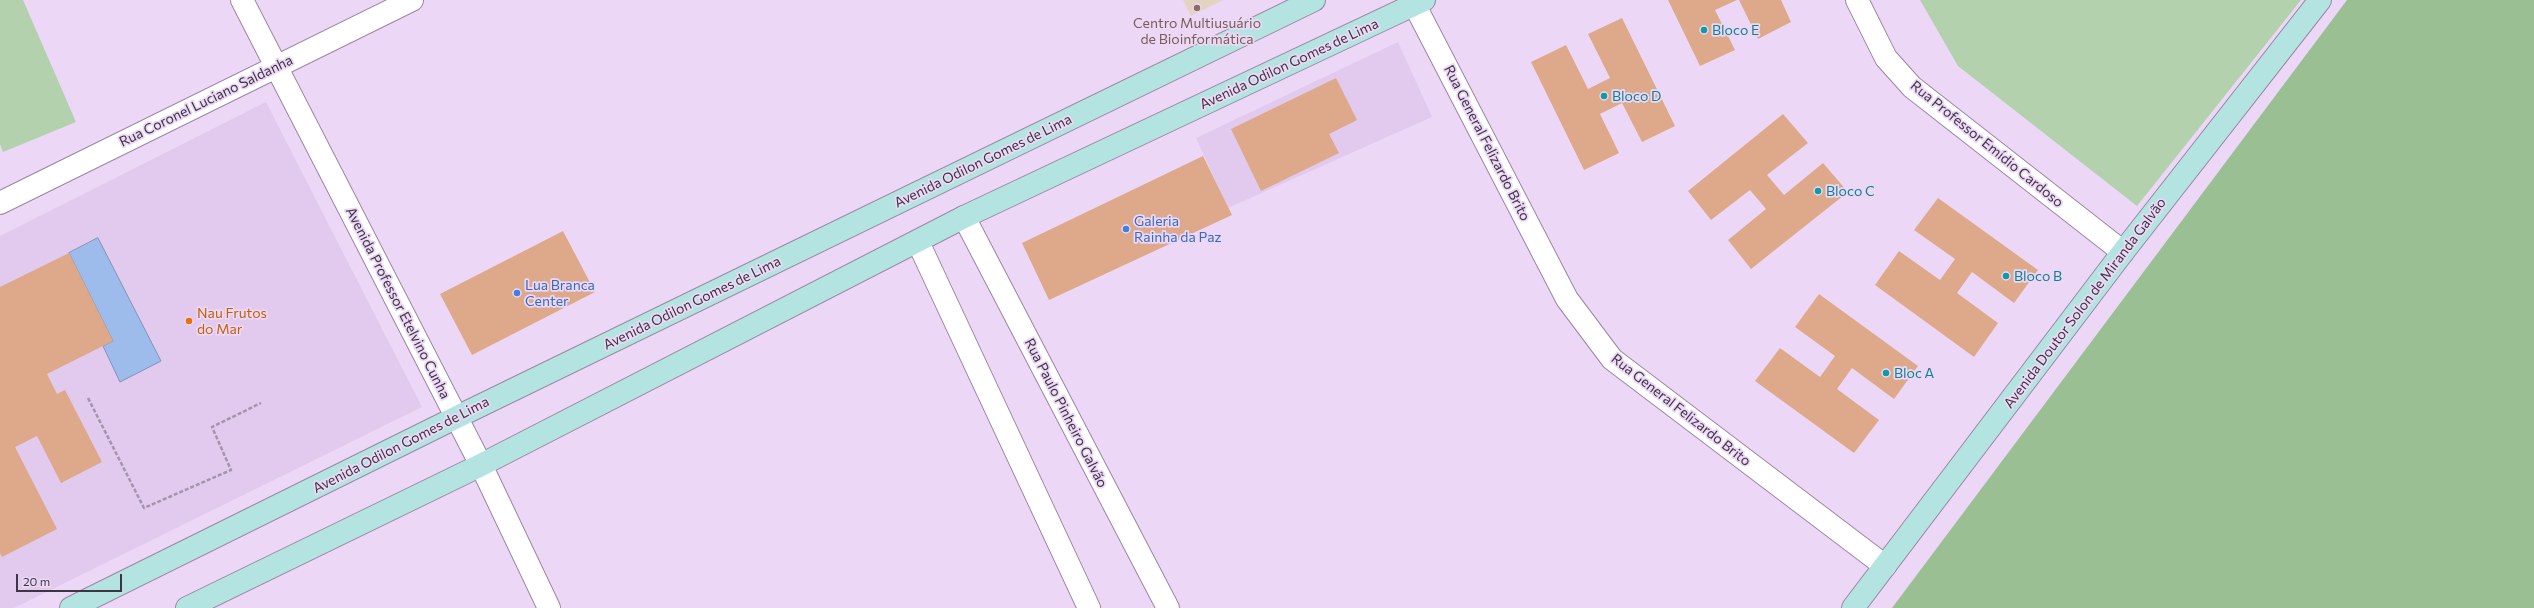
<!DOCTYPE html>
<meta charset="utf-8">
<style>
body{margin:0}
#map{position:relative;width:2534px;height:608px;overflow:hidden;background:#ecd8f6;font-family:Commissioner,sans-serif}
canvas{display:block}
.scale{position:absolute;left:16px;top:574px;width:106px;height:18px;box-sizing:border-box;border:2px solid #3d3541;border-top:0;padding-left:5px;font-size:12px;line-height:14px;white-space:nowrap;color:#3d3541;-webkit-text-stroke:3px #ecd8f6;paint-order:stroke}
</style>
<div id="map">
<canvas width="2534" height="608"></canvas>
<div class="scale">20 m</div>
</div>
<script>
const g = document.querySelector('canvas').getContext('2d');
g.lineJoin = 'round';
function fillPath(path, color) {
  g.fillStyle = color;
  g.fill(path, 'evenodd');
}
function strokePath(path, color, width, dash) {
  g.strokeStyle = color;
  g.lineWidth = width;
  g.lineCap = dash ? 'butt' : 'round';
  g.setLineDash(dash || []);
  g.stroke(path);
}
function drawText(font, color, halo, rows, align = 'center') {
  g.font = font + ' Commissioner,sans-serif';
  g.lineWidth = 3.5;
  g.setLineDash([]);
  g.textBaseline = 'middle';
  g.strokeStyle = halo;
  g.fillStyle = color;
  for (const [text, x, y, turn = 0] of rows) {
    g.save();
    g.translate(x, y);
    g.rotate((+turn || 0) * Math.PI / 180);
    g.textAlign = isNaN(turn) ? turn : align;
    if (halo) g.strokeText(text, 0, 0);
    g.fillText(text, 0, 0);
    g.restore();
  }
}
fillPath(new Path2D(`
 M 1398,42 L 1432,117 L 1228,208 L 1196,138 Z
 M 266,102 L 422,407 L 14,608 L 0,608 L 0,236 Z`), '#e1caed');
fillPath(new Path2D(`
 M 1183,0 L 1223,0 L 1191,16 Z`), '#e3d4c2');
fillPath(new Path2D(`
 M 0,0 L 23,0 L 76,122 L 3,152 L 0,144 Z
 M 1920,0 L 2301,0 L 2137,206 L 1958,66 Z`), '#b2d1ac');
fillPath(new Path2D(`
 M 2347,0 L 2534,0 L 2534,608 L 1892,608 Z`), '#99bf92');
const water = new Path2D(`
 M 98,238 L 161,361 L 120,382 L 103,346 L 113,341 L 69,253 Z`);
fillPath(water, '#9dbceb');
strokePath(water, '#8094b8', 1);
fillPath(new Path2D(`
 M 1668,0 L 1737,0 L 1715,10 L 1735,50 L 1700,66 Z
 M 1739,0 L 1781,0 L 1791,22 L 1758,39 Z
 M 1622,18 L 1675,126 L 1642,142 L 1622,103 L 1600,114 L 1619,153 L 1584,170 L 1531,62 L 1566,45 L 1588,89 L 1610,78 L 1588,34 Z
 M 1336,78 L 1357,120 L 1329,134 L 1339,153 L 1261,191 L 1231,129 Z
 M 1783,114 L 1808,143 L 1767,175 L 1784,195 L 1823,163 L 1848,192 L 1751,269 L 1728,240 L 1766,209 L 1750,190 L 1711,220 L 1688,191 Z
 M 1203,156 L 1232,215 L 1049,300 L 1022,243 Z
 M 1938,198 L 2038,270 L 2014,303 L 1972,272 L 1957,293 L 1998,323 L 1974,357 L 1875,285 L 1899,251 L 1940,280 L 1955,259 L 1914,230 Z
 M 563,231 L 595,292 L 472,355 L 440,294 Z
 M 69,253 L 113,341 L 47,374 L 57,394 L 65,390 L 102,462 L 61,483 L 37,436 L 15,447 L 57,529 L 2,557 L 0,553 L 0,287 Z
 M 1819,294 L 1918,366 L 1894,399 L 1852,368 L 1837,389 L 1879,420 L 1854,453 L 1755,381 L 1780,348 L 1820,377 L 1835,356 L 1795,327 Z`), '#dea98a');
const street = new Path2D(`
 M 242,0 L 481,465 L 549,608
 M 1412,0 L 1567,299 L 1612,359 L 1885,566
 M 1857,0 L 1886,58 L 1912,87 L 2123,252
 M 0,203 L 412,0
 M 964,217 L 1168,608
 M 918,242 L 1089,608`);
const secondary = new Path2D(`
 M 71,608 L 457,417 L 1314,0
 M 187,608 L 481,465 L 964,217 L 1424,0
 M 1853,608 L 2123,252 L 2320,0`);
strokePath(street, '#9a87a2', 24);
strokePath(secondary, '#9a87a2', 24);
strokePath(new Path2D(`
 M 88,398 L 144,508 L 231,470 L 212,427 L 261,403`), '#a495ac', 2.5, [4, 2]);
strokePath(street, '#fff', 22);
strokePath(secondary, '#b4e4e2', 22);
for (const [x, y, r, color] of [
 [1197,8,4,"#8d6e63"],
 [1704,30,4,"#0f9aa8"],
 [1604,96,4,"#0f9aa8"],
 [1818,191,4,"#0f9aa8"],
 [1126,229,4,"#3f7fe0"],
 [2006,276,4,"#0f9aa8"],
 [517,293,4,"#3f7fe0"],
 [189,321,4,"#e8710a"],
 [1886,373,4,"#0f9aa8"]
]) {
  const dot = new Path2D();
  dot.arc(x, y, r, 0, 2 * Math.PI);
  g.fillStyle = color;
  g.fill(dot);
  strokePath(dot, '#ecd8f6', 1.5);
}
drawText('14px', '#785e54', '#ecd8f6', [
 ["Centro Multiusuário",1197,23],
 ["de Bioinformática",1197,39]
]);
drawText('14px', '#0d838f', '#ecd8f6', [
 ["Bloco E",1712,30],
 ["Bloco D",1612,96],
 ["Bloco C",1826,191],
 ["Bloco B",2014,276],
 ["Bloc A",1894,373]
], 'left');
drawText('14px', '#3d3541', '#ecd8f6', [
 ["Avenida Odilon Gomes de Lima",1289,64,-25],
 ["Rua Coronel Luciano Saldanha",206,101,-26],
 ["Rua General Felizardo Brito",1487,143,63],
 ["Rua Professor Emídio Cardoso",1987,144,39],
 ["Avenida Odilon Gomes de Lima",983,161,-26],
 ["Avenida Professor Etelvino Cunha",398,303,63],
 ["Avenida Odilon Gomes de Lima",692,303,-26],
 ["Avenida Doutor Solon de Miranda Galvão",2085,303,-53],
 ["Rua General Felizardo Brito",1681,410,38],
 ["Rua Paulo Pinheiro Galvão",1066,413,63],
 ["Avenida Odilon Gomes de Lima",401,445,-27]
]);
drawText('14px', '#366cbe', '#ecd8f6', [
 ["Galeria",1134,221],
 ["Rainha da Paz",1134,237],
 ["Lua Branca",525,285],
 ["Center",525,301]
], 'left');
drawText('14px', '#c56008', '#ecd8f6', [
 ["Nau Frutos",197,313],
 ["do Mar",197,329]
], 'left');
</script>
